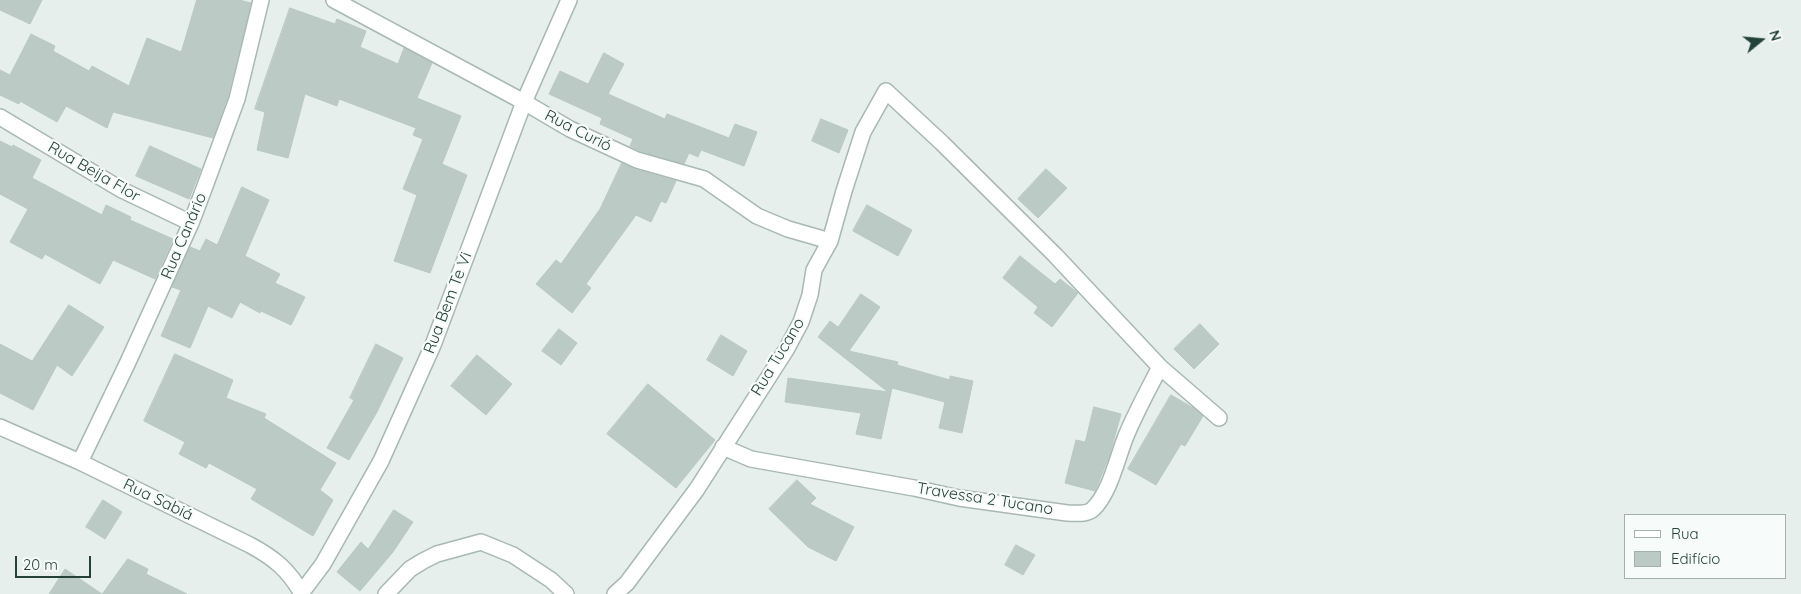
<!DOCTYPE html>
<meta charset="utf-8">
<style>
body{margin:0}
#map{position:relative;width:1801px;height:594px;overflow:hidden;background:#e6efeb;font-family:Quicksand,sans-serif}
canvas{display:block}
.legend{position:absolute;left:1624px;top:514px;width:162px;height:65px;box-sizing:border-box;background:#f7fbf9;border:1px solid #a3b1ad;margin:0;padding:6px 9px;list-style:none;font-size:15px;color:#24423a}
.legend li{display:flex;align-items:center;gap:10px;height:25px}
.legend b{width:25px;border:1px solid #a3b1ad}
.north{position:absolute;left:1736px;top:15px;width:50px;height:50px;-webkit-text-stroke:4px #f7fbf9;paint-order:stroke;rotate:73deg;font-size:14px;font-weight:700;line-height:20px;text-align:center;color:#24423a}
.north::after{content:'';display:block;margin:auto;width:18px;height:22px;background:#24423a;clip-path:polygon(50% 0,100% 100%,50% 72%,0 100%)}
.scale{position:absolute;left:15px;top:556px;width:76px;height:22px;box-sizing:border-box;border:2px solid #24423a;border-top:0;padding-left:6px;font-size:15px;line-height:18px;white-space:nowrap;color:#24423a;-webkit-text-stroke:4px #f7fbf9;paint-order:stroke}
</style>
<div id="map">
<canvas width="1801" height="594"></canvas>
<ul class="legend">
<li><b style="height:6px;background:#fff"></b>Rua</li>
<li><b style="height:14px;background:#bbcac4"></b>Edifício</li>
</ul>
<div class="north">N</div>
<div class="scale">20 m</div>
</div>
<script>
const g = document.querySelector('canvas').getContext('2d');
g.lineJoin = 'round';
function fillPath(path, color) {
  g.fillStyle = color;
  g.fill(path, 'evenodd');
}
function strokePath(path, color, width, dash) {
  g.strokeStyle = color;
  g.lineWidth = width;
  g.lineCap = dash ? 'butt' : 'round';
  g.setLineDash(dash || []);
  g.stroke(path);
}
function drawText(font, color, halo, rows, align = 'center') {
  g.font = font + ' Quicksand,sans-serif';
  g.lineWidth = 4.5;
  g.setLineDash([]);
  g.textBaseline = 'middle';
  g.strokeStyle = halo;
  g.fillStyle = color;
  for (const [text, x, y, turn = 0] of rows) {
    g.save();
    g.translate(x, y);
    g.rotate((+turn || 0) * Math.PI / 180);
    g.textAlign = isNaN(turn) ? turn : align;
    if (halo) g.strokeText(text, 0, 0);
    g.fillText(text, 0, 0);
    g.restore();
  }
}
const building = new Path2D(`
 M 0,0 L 42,0 L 30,24 L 0,10 Z
 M 197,0 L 239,0 L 251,3 L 228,96 L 213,138 L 113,112 L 107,128 L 66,106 L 57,122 L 20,101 L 19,104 L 0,95 L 0,70 L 10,75 L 31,34 L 55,46 L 53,51 L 89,71 L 92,66 L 129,86 L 147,38 L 181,52 Z
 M 290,8 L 335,24 L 337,19 L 366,31 L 360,47 L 398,64 L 404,48 L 432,63 L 417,98 L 461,116 L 442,164 L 467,175 L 430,273 L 394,261 L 417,195 L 403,189 L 423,139 L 413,135 L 416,128 L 339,99 L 337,106 L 305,94 L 288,158 L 257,150 L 265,112 L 255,109 Z
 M 604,53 L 624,64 L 608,94 L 665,119 L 667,114 L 729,138 L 735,124 L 757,132 L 744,166 L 701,150 L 698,157 L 689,153 L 684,164 L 640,151 L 630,146 L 633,139 L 600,124 L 602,118 L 549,94 L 560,71 L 588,84 Z
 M 821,119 L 848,130 L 839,153 L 812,141 Z
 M 0,141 L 12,147 L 13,145 L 41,160 L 32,178 L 102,215 L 106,205 L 131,217 L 130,220 L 173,239 L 155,279 L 113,260 L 100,284 L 45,254 L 42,259 L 10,242 L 28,209 L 0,194 Z
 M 150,146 L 201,169 L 189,199 L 136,176 Z
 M 622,163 L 634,169 L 676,181 L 666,203 L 661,201 L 651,222 L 636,215 L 586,284 L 591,288 L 572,313 L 536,284 L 556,260 L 561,264 L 600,209 Z
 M 1046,169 L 1067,188 L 1038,218 L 1018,199 Z
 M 242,187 L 269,200 L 245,256 L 280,274 L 275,283 L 305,297 L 291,325 L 261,311 L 260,313 L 240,302 L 232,318 L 208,306 L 190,348 L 161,336 L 181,290 L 172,287 L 190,247 L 200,251 L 206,239 L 217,245 Z
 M 867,205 L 912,230 L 898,256 L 853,231 Z
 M 1020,256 L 1055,284 L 1060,279 L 1078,293 L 1052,327 L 1034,313 L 1038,307 L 1003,278 Z
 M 861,294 L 880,307 L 849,351 L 898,362 L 897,365 L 950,380 L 950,376 L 973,381 L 962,433 L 939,428 L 945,402 L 892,388 L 881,439 L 856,434 L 861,413 L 785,402 L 788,378 L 888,392 L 818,337 L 830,321 L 838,327 Z
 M 69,305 L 104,327 L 72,376 L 57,365 L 33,410 L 0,393 L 0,344 L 32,361 Z
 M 1200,324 L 1219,344 L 1194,369 L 1174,349 Z
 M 559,329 L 577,343 L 561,365 L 542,351 Z
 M 721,335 L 747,351 L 733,376 L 707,360 Z
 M 376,344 L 403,358 L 377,412 L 349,460 L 327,448 L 354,400 L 350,398 Z
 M 175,354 L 233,380 L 226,398 L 266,414 L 264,418 L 336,463 L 320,490 L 333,500 L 313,536 L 251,499 L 257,489 L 209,463 L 206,468 L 179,454 L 185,442 L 144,421 Z
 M 477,355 L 512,384 L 486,415 L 451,386 Z
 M 648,384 L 715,440 L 676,488 L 607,434 Z
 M 1171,395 L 1195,409 L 1203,416 L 1185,446 L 1181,444 L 1156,485 L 1128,469 Z
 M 1094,407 L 1121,414 L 1109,457 L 1095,491 L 1065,483 L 1076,440 L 1085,442 Z
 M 797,480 L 816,498 L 810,504 L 854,527 L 836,561 L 808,547 L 769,509 Z
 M 103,500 L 122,512 L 105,539 L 86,527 Z
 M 394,510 L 413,522 L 393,552 L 360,591 L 337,572 L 361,542 L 368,549 Z
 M 1016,545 L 1035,555 L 1023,575 L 1005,565 Z
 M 128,559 L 148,569 L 146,574 L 187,594 L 49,594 L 65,569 L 102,594 Z`);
fillPath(building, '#bbcac4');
strokePath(building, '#b8c9c2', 1);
const minor = new Path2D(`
 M 334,0 L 524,102 L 570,129 L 637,160 L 704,179 L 757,216 L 788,229 L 830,241
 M 0,117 L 122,190 L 191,223
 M 0,427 L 80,462 L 250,545 C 274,558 289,570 302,594
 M 723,447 L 751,459 L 914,488 L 959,498 L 1067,513 C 1075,513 1087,515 1093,509 C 1110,493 1117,458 1126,436 C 1136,412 1148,390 1160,367
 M 80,462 L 128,362 L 191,223 L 205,186 L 237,99 L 261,0
 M 302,592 L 323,564 L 381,461 L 433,345 L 524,102 L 569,0
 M 386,594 L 410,569 L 423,561 L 437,554 L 481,542 L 513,555 L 551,580 L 566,594
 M 615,594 L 627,583 L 697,489 L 786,350 L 801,322 L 810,295 L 814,270 L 830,241 L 844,191 L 863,132 L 886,91 L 942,143 L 1055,255 L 1160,367 L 1219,418`);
strokePath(minor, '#a8b8b2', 18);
strokePath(minor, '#fff', 15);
drawText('16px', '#24423a', '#f7fbf9', [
 ["Rua Curió",578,131,27],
 ["Rua Beija Flor",94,172,30],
 ["Rua Canário",184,236,-67],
 ["Rua Bem Te Vi",448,303,-69],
 ["Rua Tucano",778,357,-59],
 ["Travessa 2 Tucano",985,499,9],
 ["Rua Sabiá",158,500,26]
]);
</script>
